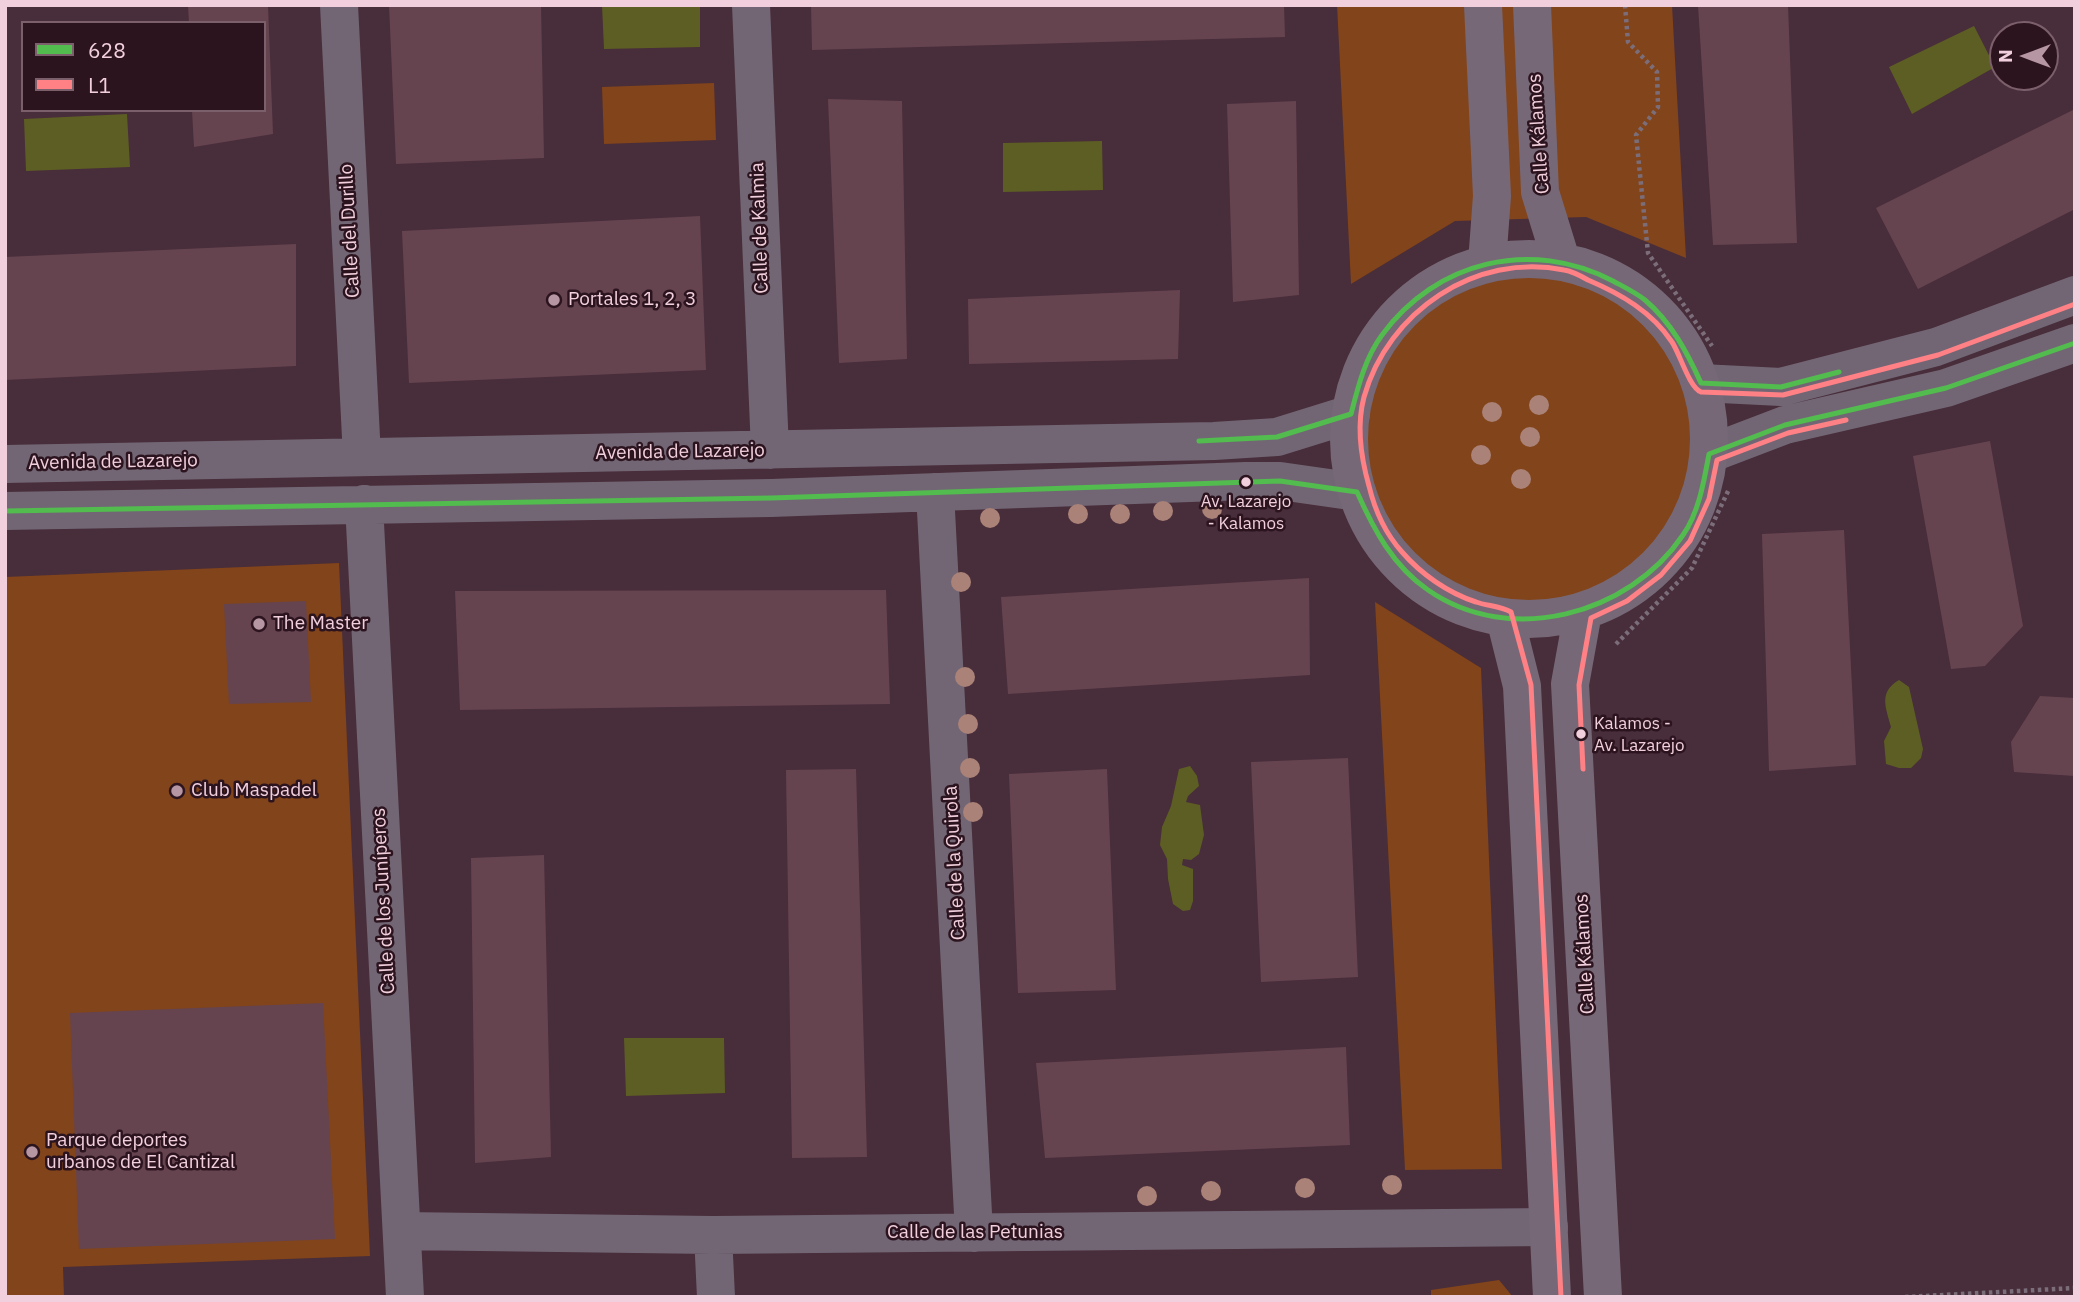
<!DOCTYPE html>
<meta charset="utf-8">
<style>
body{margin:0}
#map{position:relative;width:2080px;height:1302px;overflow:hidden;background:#482d3a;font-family:"IBM Plex Sans",sans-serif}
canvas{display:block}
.frame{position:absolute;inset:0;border:7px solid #f1cfdc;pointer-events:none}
.legend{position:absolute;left:21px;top:21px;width:245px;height:91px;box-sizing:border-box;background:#2c141f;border:2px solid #7b5f6b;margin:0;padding:9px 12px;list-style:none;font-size:21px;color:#f1cfdc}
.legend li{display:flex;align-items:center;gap:14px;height:35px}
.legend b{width:35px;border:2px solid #7b5f6b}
.north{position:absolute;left:1989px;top:21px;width:70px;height:70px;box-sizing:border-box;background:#2c141f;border:2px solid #7b5f6b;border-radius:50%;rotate:270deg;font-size:19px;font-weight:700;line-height:28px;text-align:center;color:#f1cfdc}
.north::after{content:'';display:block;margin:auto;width:24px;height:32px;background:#b696a3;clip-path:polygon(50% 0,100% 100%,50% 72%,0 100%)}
</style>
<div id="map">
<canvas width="2080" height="1302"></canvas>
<div class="frame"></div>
<ul class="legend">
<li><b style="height:9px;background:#52bc4e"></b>628</li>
<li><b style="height:9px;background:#ff8085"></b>L1</li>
</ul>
<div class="north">N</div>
</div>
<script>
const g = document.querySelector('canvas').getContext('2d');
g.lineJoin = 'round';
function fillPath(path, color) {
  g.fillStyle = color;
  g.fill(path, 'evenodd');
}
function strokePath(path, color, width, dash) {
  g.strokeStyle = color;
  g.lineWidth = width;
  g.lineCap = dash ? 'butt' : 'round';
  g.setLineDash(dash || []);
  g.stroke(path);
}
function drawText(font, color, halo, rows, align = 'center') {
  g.font = font + ' "IBM Plex Sans",sans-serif';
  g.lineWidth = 5;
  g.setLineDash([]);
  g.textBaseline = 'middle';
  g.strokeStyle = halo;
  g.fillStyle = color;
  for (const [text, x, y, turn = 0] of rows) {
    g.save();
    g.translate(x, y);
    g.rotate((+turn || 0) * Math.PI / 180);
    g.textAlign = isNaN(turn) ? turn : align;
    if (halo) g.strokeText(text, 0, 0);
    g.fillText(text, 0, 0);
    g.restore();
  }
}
fillPath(new Path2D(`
 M 1337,5 L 1672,5 L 1686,258 L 1586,217 L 1455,221 L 1351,284 Z
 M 714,83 L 716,140 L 604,144 L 602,87 Z
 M1367 440a163 163 0 1 1 326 0a163 163 0 1 1-326 0Z
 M 339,563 L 370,1256 L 63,1267 L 64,1297 L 5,1297 L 5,577 Z
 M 1375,602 L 1481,668 L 1502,1169 L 1405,1170 Z
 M 1499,1280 L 1513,1297 L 1431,1297 L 1431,1290 Z`), '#82441a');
fillPath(new Path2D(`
 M 602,5 L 700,5 L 700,47 L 604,49 Z
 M 1974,26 L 1995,67 L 1912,114 L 1889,67 Z
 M 127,114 L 130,167 L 26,171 L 24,119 Z
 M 1102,141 L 1103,190 L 1003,192 L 1003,143 Z
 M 1899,680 L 1909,687 L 1923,749 L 1921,758 L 1911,768 L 1899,768 L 1886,764 L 1884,741 L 1891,727 C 1886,708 1878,692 1899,680 Z
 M 1190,766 L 1197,776 L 1199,786 L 1188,796 L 1186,802 L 1200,805 L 1204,835 L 1199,854 L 1191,860 L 1183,859 L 1182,865 L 1193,869 L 1193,901 L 1190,910 L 1183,911 L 1173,904 L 1168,879 L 1167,859 L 1160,845 L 1162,827 L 1171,806 L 1179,769 Z
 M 624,1038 L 724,1038 L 725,1093 L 626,1096 Z`), '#5d5e24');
fillPath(new Path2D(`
 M 188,5 L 268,5 L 273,134 L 194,147 L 192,110 L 264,110 L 264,23 L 189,23 Z
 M 389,5 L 541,5 L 544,158 L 396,164 Z
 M 811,5 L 1284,5 L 1285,37 L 812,50 Z
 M 1698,5 L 1788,5 L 1797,243 L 1713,245 Z
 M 828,99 L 902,101 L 907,359 L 839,363 Z
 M 1296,101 L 1299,295 L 1233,302 L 1227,104 Z
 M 2075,109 L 2075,209 L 1918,289 L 1876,208 Z
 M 700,216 L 706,370 L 409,383 L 402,231 Z
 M 296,244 L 296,366 L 5,380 L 5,257 Z
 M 1180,290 L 1178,359 L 969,364 L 968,299 Z
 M 1990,441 L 2023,626 L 1985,666 L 1951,669 L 1913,456 Z
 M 1844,530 L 1856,765 L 1769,771 L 1762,534 Z
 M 1309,578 L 1310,675 L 1008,694 L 1001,597 Z
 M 886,590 L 890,704 L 460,710 L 455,591 Z
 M 306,601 L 311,702 L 229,704 L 224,604 Z
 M 2040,696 L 2075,698 L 2075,776 L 2014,772 L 2011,742 Z
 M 1348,758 L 1358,977 L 1261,982 L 1251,762 Z
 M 856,769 L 867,1157 L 792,1158 L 786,770 Z
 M 1107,769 L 1116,990 L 1018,993 L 1009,774 Z
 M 544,855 L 551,1157 L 475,1163 L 471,858 Z
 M 323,1003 L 335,1239 L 79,1249 L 70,1013 Z
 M 1346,1047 L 1350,1145 L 1045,1158 L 1036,1063 Z`), '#65444f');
strokePath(new Path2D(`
 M 1625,5 L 1628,42 L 1657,72 L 1658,107 L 1636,135 L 1648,253 L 1712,346
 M 1616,644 L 1692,568 L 1729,489
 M 1905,1297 L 2075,1288`), '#7b6e7a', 4.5, [3.5, 3.5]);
strokePath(new Path2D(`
 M 339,5 L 362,457
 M 751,5 L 770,450
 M 5,464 L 1214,441 L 1277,437 L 1351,414
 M 935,492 L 974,1233
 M 364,504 L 405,1297
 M 5,511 L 771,498 L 1246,481 L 1280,481 L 1357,492
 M 402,1231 L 713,1235 L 1549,1227
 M 713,1235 L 716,1297`), '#726675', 38);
strokePath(new Path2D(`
 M 1701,383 L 1781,387 L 1936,347 L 2075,295
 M 1709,454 L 1785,425 L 1946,388 L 2075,343`), '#726675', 38);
strokePath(new Path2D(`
 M 1483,5 L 1492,196 L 1487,263
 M 1532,5 L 1540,192 L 1561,260
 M1349 439a180 180 0 1 1 360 0a180 180 0 1 1-360 0Z
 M 1583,612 L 1570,684 L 1603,1297
 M 1505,618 L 1522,686 L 1552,1297`), '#776877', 38);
strokePath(new Path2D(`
 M 1199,441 L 1277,437 L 1351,414 C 1358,387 1365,358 1382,335 C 1436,261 1531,238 1613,281 C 1624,287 1635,292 1645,300 C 1671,322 1687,352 1701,383 L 1781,387 L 1839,372
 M 5,511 L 771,498 L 1280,481 L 1357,492 C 1374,530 1393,566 1428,590 C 1510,647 1629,615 1683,535 C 1699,512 1704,481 1709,454 L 1785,425 L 1946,388 L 2075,343`), '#52bc4e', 5);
strokePath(new Path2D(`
 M 1583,769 L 1579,685 L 1591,618 L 1627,601 L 1661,575 L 1690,541 L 1709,499 L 1717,460 L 1788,433 L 1846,420
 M 1561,1297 L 1531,685 L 1511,612 C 1501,606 1487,606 1476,602 C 1448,593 1421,574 1402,552 C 1384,532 1375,511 1369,486 C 1361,458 1356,427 1364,397 C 1388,312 1475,252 1564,270 C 1572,271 1581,276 1588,280 C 1621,294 1652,312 1672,342 C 1680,354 1689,387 1701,392 L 1783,395 L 1938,355 L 2075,304`), '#ff8085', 5);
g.fillStyle = '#aa8278';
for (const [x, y] of [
 [1539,405],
 [1492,412],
 [1530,437],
 [1481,455],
 [1521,479],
 [1212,509],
 [1163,511],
 [1078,514],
 [1120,514],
 [990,518],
 [961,582],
 [965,677],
 [968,724],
 [970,768],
 [973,812],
 [1392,1185],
 [1305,1188],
 [1211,1191],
 [1147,1196]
]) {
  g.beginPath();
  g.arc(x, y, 10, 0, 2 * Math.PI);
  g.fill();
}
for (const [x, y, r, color] of [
 [554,300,7,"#b696a3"],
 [1246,482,6,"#f1cfdc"],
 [259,624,7,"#b696a3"],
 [1581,734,6,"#f1cfdc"],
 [177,791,7,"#b696a3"],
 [32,1152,7,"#b696a3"]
]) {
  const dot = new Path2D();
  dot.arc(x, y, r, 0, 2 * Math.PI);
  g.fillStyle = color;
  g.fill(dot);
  strokePath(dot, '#2c141f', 2.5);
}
drawText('17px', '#f1cfdc', '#2c141f', [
 ["Av. Lazarejo",1246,502],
 ["- Kalamos",1246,524],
 ["Kalamos -",1594,724,"left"],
 ["Av. Lazarejo",1594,746,"left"]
]);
drawText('19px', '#f1cfdc', '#2c141f', [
 ["Calle Kálamos",1539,134,-94],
 ["Calle de Kalmia",760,228,-92],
 ["Calle del Durillo",350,231,-93],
 ["Avenida de Lazarejo",680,452,-1],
 ["Avenida de Lazarejo",113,462,-1],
 ["Calle de la Quirola",955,863,-93],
 ["Calle de los Juníperos",384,901,-93],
 ["Calle Kálamos",1585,954,-93],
 ["Calle de las Petunias",975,1233]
]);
drawText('19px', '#f1cfdc', '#2c141f', [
 ["Portales 1, 2, 3",568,300],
 ["The Master",273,624],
 ["Club Maspadel",191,791],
 ["Parque deportes",46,1141],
 ["urbanos de El Cantizal",46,1163]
], 'left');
</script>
